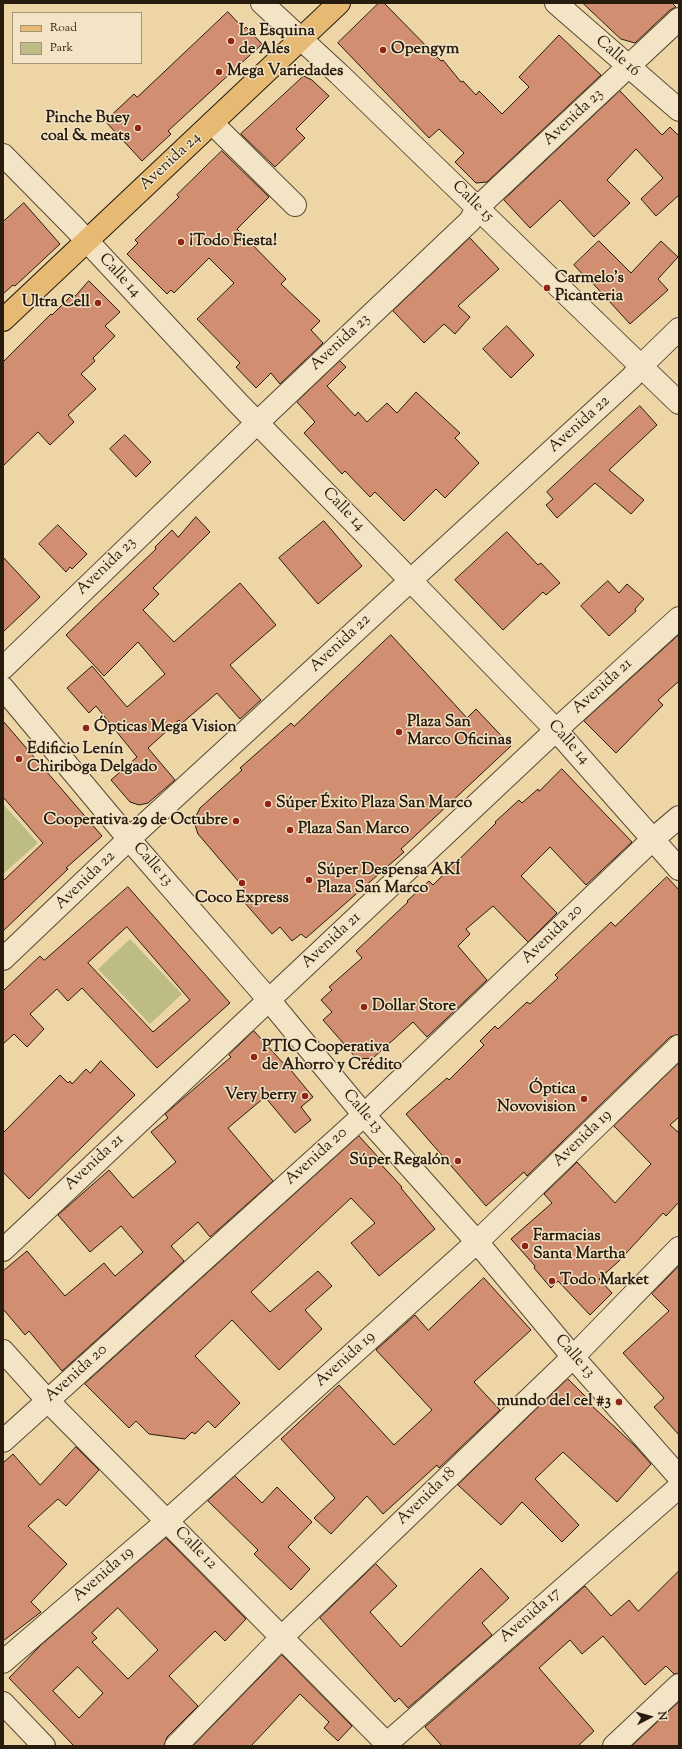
<!DOCTYPE html>
<meta charset="utf-8">
<style>
body{margin:0}
#map{position:relative;width:682px;height:1749px;overflow:hidden;background:#edd5a6;font-family:"Sorts Mill Goudy",serif}
canvas{display:block}
.frame{position:absolute;inset:0;border:4px solid #281c0f;pointer-events:none}
.legend{position:absolute;left:12px;top:12px;width:130px;height:52px;box-sizing:border-box;background:#f3e4c5;border:1px solid #a2947c;margin:0;padding:5px 7px;list-style:none;font-size:12px;color:#281c0f}
.legend li{display:flex;align-items:center;gap:8px;height:20px}
.legend b{width:20px;border:1px solid #a2947c}
.north{position:absolute;left:630px;top:1697px;width:40px;height:40px;-webkit-text-stroke:3px #f3e4c5;paint-order:stroke;rotate:84deg;font-size:11px;font-weight:700;line-height:16px;text-align:center;color:#281c0f}
.north::after{content:'';display:block;margin:auto;width:14px;height:18px;background:#281c0f;clip-path:polygon(50% 0,100% 100%,50% 72%,0 100%)}
</style>
<div id="map">
<canvas width="682" height="1749"></canvas>
<div class="frame"></div>
<ul class="legend">
<li><b style="height:5px;background:#e6ba73"></b>Road</li>
<li><b style="height:11px;background:#bcbc84"></b>Park</li>
</ul>
<div class="north">N</div>
</div>
<script>
const g = document.querySelector('canvas').getContext('2d');
g.lineJoin = 'round';
function fillPath(path, color) {
  g.fillStyle = color;
  g.fill(path, 'evenodd');
}
function strokePath(path, color, width, dash) {
  g.strokeStyle = color;
  g.lineWidth = width;
  g.lineCap = dash ? 'butt' : 'round';
  g.setLineDash(dash || []);
  g.stroke(path);
}
function drawText(font, color, halo, rows, align = 'center') {
  g.font = font + ' "Sorts Mill Goudy",serif';
  g.lineWidth = 3;
  g.setLineDash([]);
  g.textBaseline = 'middle';
  g.strokeStyle = halo;
  g.fillStyle = color;
  for (const [text, x, y, turn = 0] of rows) {
    g.save();
    g.translate(x, y);
    g.rotate((+turn || 0) * Math.PI / 180);
    g.textAlign = isNaN(turn) ? turn : align;
    if (halo) g.strokeText(text, 0, 0);
    g.fillText(text, 0, 0);
    g.restore();
  }
}
fillPath(new Path2D(`
 M 3,804 L 38,843 L 3,874 Z
 M 130,939 L 182,994 L 150,1024 L 98,969 Z`), '#bcbc84');
const building = new Path2D(`
 M 379,3 L 384,3 L 441,61 L 443,60 L 461,82 L 463,81 L 476,95 L 479,91 L 502,114 L 529,87 L 519,77 L 559,35 L 601,75 L 487,182 L 476,183 L 455,162 L 464,153 L 439,129 L 429,138 L 338,43 Z
 M 583,3 L 672,3 L 676,7 L 670,10 L 635,43 L 621,39 Z
 M 228,12 L 244,29 L 246,27 L 262,44 L 168,131 L 171,134 L 142,161 L 105,121 L 134,94 L 137,97 Z
 M 304,76 L 312,80 L 329,96 L 296,129 L 305,138 L 275,167 L 241,134 Z
 M 620,91 L 662,135 L 670,127 L 679,136 L 679,195 L 656,216 L 641,199 L 663,178 L 636,149 L 607,180 L 630,203 L 594,237 L 560,200 L 530,228 L 504,200 Z
 M 222,151 L 269,197 L 237,229 L 286,279 L 281,284 L 320,321 L 311,330 L 323,343 L 280,384 L 271,373 L 256,388 L 236,367 L 240,363 L 197,319 L 234,283 L 209,258 L 174,293 L 171,290 L 167,294 L 127,254 L 138,243 L 135,240 L 179,197 L 177,195 Z
 M 24,203 L 60,244 L 15,286 L 13,285 L 3,294 L 3,222 Z
 M 470,238 L 499,269 L 458,306 L 470,317 L 455,334 L 444,324 L 424,343 L 393,311 Z
 M 599,241 L 631,273 L 661,241 L 678,257 L 658,279 L 668,290 L 630,324 L 587,277 L 586,278 L 574,265 Z
 M 89,281 L 120,312 L 105,326 L 115,336 L 93,358 L 95,361 L 81,374 L 96,389 L 68,415 L 74,422 L 50,445 L 38,432 L 3,466 L 3,362 L 51,314 L 52,315 L 73,294 L 75,296 Z
 M 507,326 L 534,355 L 511,378 L 483,349 Z
 M 340,361 L 346,367 L 327,386 L 355,416 L 358,412 L 367,422 L 387,403 L 397,413 L 416,392 L 460,433 L 455,438 L 479,463 L 445,498 L 436,489 L 404,521 L 375,492 L 370,497 L 345,471 L 342,474 L 304,433 L 315,422 L 297,402 Z
 M 640,406 L 657,425 L 609,470 L 644,500 L 631,514 L 595,483 L 557,518 L 546,505 L 553,499 L 547,492 Z
 M 125,435 L 151,462 L 136,477 L 110,449 Z
 M 196,517 L 210,532 L 153,588 L 159,594 L 143,610 L 174,642 L 240,583 L 276,625 L 230,665 L 261,700 L 240,719 L 217,693 L 182,723 L 179,720 L 148,748 L 175,780 L 148,803 L 139,805 L 130,802 L 111,780 L 137,757 L 96,706 L 89,713 L 67,688 L 92,666 L 127,707 L 165,674 L 138,642 L 104,676 L 66,635 L 156,549 L 155,547 L 172,530 L 178,537 Z
 M 324,521 L 362,566 L 318,604 L 279,558 Z
 M 58,525 L 87,554 L 72,569 L 70,567 L 66,572 L 39,544 Z
 M 507,532 L 538,565 L 541,563 L 560,583 L 546,595 L 543,592 L 503,630 L 455,580 Z
 M 3,557 L 40,597 L 3,632 Z
 M 608,581 L 619,593 L 627,584 L 644,599 L 635,609 L 636,611 L 609,636 L 581,606 Z
 M 391,635 L 467,718 L 476,709 L 511,746 L 401,849 L 404,852 L 306,938 L 301,934 L 292,941 L 280,927 L 272,934 L 238,895 L 245,889 L 198,834 L 195,825 L 196,816 L 200,808 L 242,770 L 240,768 L 291,723 L 294,726 Z
 M 679,635 L 679,681 L 658,700 L 663,705 L 616,753 L 584,721 Z
 M 3,721 L 102,836 L 66,868 L 68,869 L 3,931 L 3,881 L 43,843 L 3,797 Z
 M 562,769 L 632,842 L 586,885 L 550,847 L 521,876 L 557,913 L 528,942 L 493,906 L 466,929 L 470,934 L 458,946 L 487,980 L 427,1037 L 413,1022 L 373,1058 L 357,1059 L 323,1020 L 332,1012 L 321,1000 L 332,990 L 329,987 L 362,958 L 356,951 L 408,902 L 407,901 L 429,881 L 433,885 L 496,823 L 495,822 L 519,800 L 522,803 L 538,789 L 539,791 Z
 M 667,877 L 679,890 L 679,1034 L 670,1037 L 527,1176 L 524,1172 L 486,1206 L 406,1114 L 447,1078 L 449,1080 L 484,1045 L 480,1041 L 495,1026 L 498,1029 L 527,1002 L 530,1004 L 558,978 L 555,975 L 611,922 L 615,926 Z
 M 128,887 L 230,1003 L 157,1068 L 82,988 L 68,1001 L 57,989 L 30,1014 L 44,1029 L 27,1047 L 14,1034 L 3,1044 L 3,991 L 40,956 L 44,960 ZM 127,927 L 190,1000 L 153,1032 L 88,963 Z
 M 254,1031 L 284,1064 L 285,1063 L 313,1097 L 301,1107 L 311,1120 L 295,1133 L 265,1097 L 228,1128 L 273,1181 L 210,1237 L 198,1222 L 171,1246 L 184,1261 L 62,1371 L 29,1331 L 25,1335 L 3,1309 L 3,1271 L 27,1251 L 65,1296 L 104,1263 L 115,1276 L 143,1252 L 121,1226 L 90,1252 L 58,1215 L 109,1170 L 133,1198 L 176,1162 L 151,1132 L 168,1118 L 165,1114 L 231,1057 L 229,1055 Z
 M 101,1061 L 135,1095 L 29,1199 L 3,1172 L 3,1133 L 60,1075 L 68,1083 L 70,1081 L 72,1084 L 86,1069 L 90,1073 Z
 M 679,1063 L 679,1117 L 670,1125 L 679,1133 L 679,1202 L 666,1216 L 663,1213 L 619,1261 L 599,1279 L 612,1293 L 590,1315 L 558,1281 L 551,1288 L 534,1268 L 535,1266 L 511,1239 L 552,1203 L 544,1194 L 577,1162 L 615,1203 L 651,1164 L 614,1126 Z
 M 359,1136 L 378,1157 L 376,1159 L 402,1187 L 401,1188 L 435,1229 L 379,1276 L 351,1243 L 375,1223 L 351,1198 L 251,1292 L 270,1312 L 318,1271 L 332,1286 L 305,1310 L 322,1329 L 279,1370 L 232,1320 L 195,1356 L 240,1403 L 215,1428 L 208,1421 L 195,1434 L 192,1432 L 185,1439 L 149,1434 L 136,1421 L 129,1428 L 85,1384 Z
 M 679,1266 L 679,1435 L 654,1407 L 664,1398 L 623,1353 L 669,1311 L 652,1294 Z
 M 484,1278 L 531,1330 L 474,1382 L 500,1410 L 439,1468 L 437,1465 L 383,1514 L 367,1496 L 331,1534 L 314,1518 L 335,1498 L 281,1439 L 339,1385 L 394,1445 L 432,1410 L 376,1350 L 415,1315 L 428,1330 Z
 M 568,1379 L 592,1403 L 590,1404 L 635,1446 L 651,1464 L 617,1502 L 563,1452 L 535,1479 L 579,1525 L 562,1542 L 522,1502 L 501,1525 L 458,1485 Z
 M 76,1447 L 99,1470 L 66,1506 L 58,1499 L 28,1526 L 67,1564 L 31,1602 L 41,1612 L 3,1641 L 3,1463 L 13,1454 L 40,1485 Z
 M 235,1476 L 262,1503 L 277,1487 L 312,1522 L 288,1547 L 310,1569 L 291,1590 L 254,1554 L 258,1550 L 208,1501 Z
 M 166,1538 L 246,1619 L 225,1641 L 215,1631 L 169,1676 L 198,1706 L 167,1737 L 164,1746 L 74,1746 L 9,1678 L 41,1645 ZM 118,1608 L 158,1650 L 128,1679 L 92,1642 L 97,1638 L 92,1633 ZM 78,1667 L 103,1693 L 79,1718 L 53,1691 Z
 M 376,1564 L 397,1586 L 370,1612 L 401,1647 L 481,1568 L 509,1598 L 482,1623 L 492,1635 L 408,1708 L 399,1698 L 395,1702 L 320,1618 Z
 M 679,1571 L 679,1673 L 674,1674 L 666,1666 L 645,1685 L 603,1636 L 582,1654 L 570,1640 L 539,1668 L 594,1731 L 578,1746 L 442,1746 L 425,1727 L 585,1586 L 611,1616 L 629,1600 L 638,1611 Z
 M 282,1655 L 352,1726 L 338,1741 L 324,1728 L 329,1722 L 300,1694 L 251,1746 L 193,1746 Z
 M 679,1702 L 679,1746 L 632,1746 Z`);
fillPath(building, '#d18e71');
strokePath(building, '#281c0f', 1);
const minor = new Path2D(`
 M 262,3 L 339,74 L 679,403
 M 556,3 L 679,110
 M 212,123 L 295,205
 M 3,155 L 74,227 L 238,403 L 556,730 L 679,869
 M 3,668 L 258,422 L 470,221 L 477,208 L 679,19
 M 3,688 L 129,839 L 269,1000 L 364,1115 L 477,1242 L 573,1357 L 679,1477
 M 3,959 L 129,839 L 632,377 L 640,367 L 679,329
 M 3,1250 L 556,730 L 679,618
 M 3,1351 L 48,1401 L 389,1746
 M 3,1441 L 364,1115 L 652,840 L 679,817
 M 3,1662 L 167,1521 L 477,1242 L 679,1046
 M 3,1703 L 44,1746
 M 176,1746 L 282,1637 L 573,1357 L 679,1248
 M 384,1746 L 679,1487
 M 614,1746 L 679,1685`);
const major = new Path2D(`
 M 3,320 L 339,3`);
strokePath(minor, '#594a35', 24);
strokePath(major, '#281c0f', 24);
strokePath(minor, '#f3e4c5', 22);
strokePath(major, '#e6ba73', 22);
for (const [x, y, r, color] of [
 [231,41,4,"#8f2418"],
 [383,50,4,"#8f2418"],
 [219,72,4,"#8f2418"],
 [138,128,4,"#8f2418"],
 [181,242,4,"#8f2418"],
 [547,288,4,"#8f2418"],
 [98,303,4,"#8f2418"],
 [86,728,4,"#8f2418"],
 [399,732,4,"#8f2418"],
 [19,759,4,"#8f2418"],
 [268,804,4,"#8f2418"],
 [236,821,4,"#8f2418"],
 [290,830,4,"#8f2418"],
 [309,880,4,"#8f2418"],
 [242,883,4,"#8f2418"],
 [364,1007,4,"#8f2418"],
 [254,1057,4,"#8f2418"],
 [305,1096,4,"#8f2418"],
 [584,1099,4,"#8f2418"],
 [458,1161,4,"#8f2418"],
 [525,1246,4,"#8f2418"],
 [552,1281,4,"#8f2418"],
 [619,1402,4,"#8f2418"]
]) {
  const dot = new Path2D();
  dot.arc(x, y, r, 0, 2 * Math.PI);
  g.fillStyle = color;
  g.fill(dot);
  strokePath(dot, '#f3e4c5', 1.5);
}
drawText('bold 16px', '#281c0f', '#f3e4c5', [
 ["La Esquina",239,32],
 ["de Ales",239,50],
 ["Opengym",391,50],
 ["Mega Variedades",227,72],
 ["Pinche Buey",130,119,"right"],
 ["coal & meats",130,137,"right"],
 ["¡Todo Fiesta!",189,242],
 ["Carmelo's",555,279],
 ["Picanteria",555,297],
 ["Ultra Cell",90,303,"right"],
 ["Plaza San",407,723],
 ["Marco Oficinas",407,741],
 ["Ópticas Mega Vision",94,728],
 ["Edificio Lenín",27,750],
 ["Chiriboga Delgado",27,768],
 ["Súper Éxito Plaza San Marco",276,804],
 ["Cooperativa 29 de Octubre",228,821,"right"],
 ["Plaza San Marco",298,830],
 ["Súper Despensa AKÍ",317,871],
 ["Plaza San Marco",317,889],
 ["Coco Express",242,899,"center"],
 ["Dollar Store",372,1007],
 ["PTIO Cooperativa",262,1048],
 ["de Ahorro y Crédito",262,1066],
 ["Óptica",576,1090,"right"],
 ["Novovision",576,1108,"right"],
 ["Very berry",297,1096,"right"],
 ["Súper Regalón",450,1161,"right"],
 ["Farmacias",533,1237],
 ["Santa Martha",533,1255],
 ["Todo Market",560,1281],
 ["mundo del cel #3",611,1402,"right"]
], 'left');
drawText('16px', '#281c0f', '#f3e4c5', [
 ["Calle 16",617,57,41],
 ["Avenida 23",574,118,-43],
 ["Avenida 24",171,162,-43],
 ["Calle 15",472,202,44],
 ["Calle 14",119,276,47],
 ["Avenida 23",341,343,-43],
 ["Avenida 22",580,425,-42],
 ["Calle 14",343,510,46],
 ["Avenida 23",107,567,-44],
 ["Avenida 22",341,644,-43],
 ["Avenida 21",603,687,-42],
 ["Calle 14",568,743,48],
 ["Calle 13",152,865,49],
 ["Avenida 22",86,881,-44],
 ["Avenida 20",553,935,-44],
 ["Avenida 21",332,941,-43],
 ["Calle 13",362,1112,49],
 ["Avenida 19",583,1139,-44],
 ["Avenida 20",317,1157,-42],
 ["Avenida 21",95,1163,-43],
 ["Calle 13",574,1357,49],
 ["Avenida 19",346,1360,-42],
 ["Avenida 20",77,1374,-42],
 ["Avenida 18",427,1497,-44],
 ["Calle 12",195,1549,45],
 ["Avenida 19",104,1575,-41],
 ["Avenida 17",531,1616,-41]
]);
</script>
